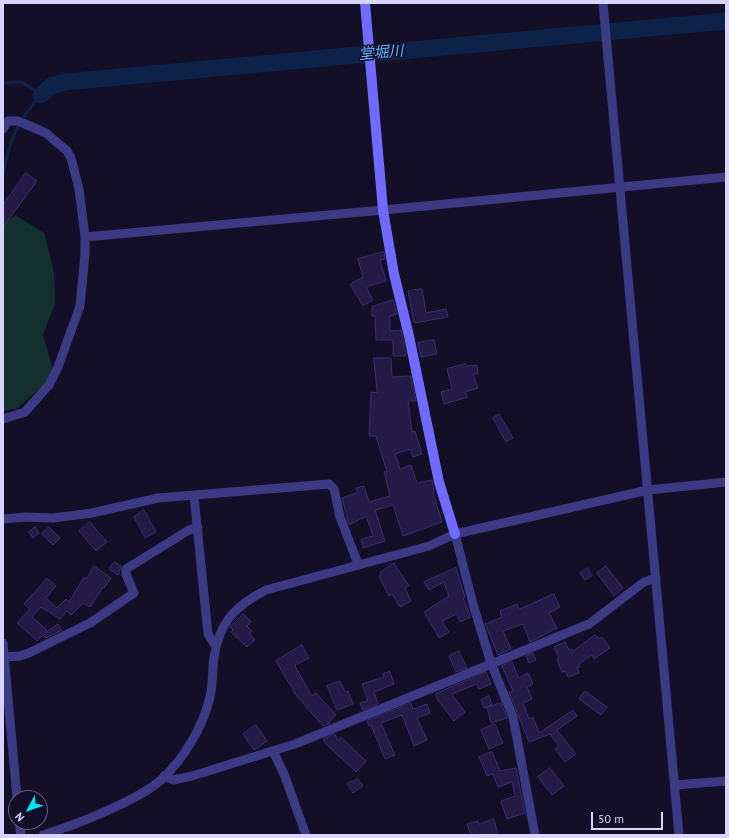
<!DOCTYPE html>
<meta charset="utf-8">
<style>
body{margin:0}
#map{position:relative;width:729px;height:838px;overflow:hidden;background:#130f26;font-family:"PT Sans",sans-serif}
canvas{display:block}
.frame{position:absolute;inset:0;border:4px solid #d9d4ff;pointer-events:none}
.north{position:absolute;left:8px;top:790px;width:40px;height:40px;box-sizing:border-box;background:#130f26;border:1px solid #625e7d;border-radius:50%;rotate:229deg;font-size:11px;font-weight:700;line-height:16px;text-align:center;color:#d9d4ff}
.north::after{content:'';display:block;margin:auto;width:14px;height:18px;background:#00e5ff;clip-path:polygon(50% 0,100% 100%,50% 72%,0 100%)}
.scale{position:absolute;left:591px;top:812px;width:72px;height:18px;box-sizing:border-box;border:2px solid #d9d4ff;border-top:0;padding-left:5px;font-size:12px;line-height:14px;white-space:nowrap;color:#d9d4ff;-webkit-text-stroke:3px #130f26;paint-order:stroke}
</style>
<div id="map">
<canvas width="729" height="838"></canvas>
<div class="frame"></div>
<div class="north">N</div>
<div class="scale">50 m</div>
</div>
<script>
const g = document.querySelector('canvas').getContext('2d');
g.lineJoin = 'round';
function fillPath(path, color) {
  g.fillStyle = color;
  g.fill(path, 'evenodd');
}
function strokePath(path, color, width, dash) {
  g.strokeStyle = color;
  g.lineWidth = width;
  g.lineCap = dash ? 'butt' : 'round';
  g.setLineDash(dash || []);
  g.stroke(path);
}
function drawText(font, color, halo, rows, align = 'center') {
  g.font = font + ' "PT Sans","Noto Sans JP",sans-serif';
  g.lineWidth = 3;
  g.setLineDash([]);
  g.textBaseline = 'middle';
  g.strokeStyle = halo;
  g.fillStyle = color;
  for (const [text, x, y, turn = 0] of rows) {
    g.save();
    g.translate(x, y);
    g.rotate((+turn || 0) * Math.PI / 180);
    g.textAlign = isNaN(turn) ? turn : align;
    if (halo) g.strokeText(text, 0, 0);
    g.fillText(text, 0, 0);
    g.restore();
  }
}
fillPath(new Path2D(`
 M 15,215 L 44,233 L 54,272 L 55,303 L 43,335 L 55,376 L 16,409 L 3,411 L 3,225 Z`), '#12302f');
strokePath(new Path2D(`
 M 3,83 L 22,82 L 41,95 C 16,124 10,138 3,175`), '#0c2248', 3);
strokePath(new Path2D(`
 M 41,95 L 51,86 L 65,82 L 726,21`), '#0c2248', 17);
const building = new Path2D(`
 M 26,173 L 37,181 L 3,227 L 3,205 Z
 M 384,252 L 385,259 L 380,260 L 386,281 L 366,287 L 373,300 L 363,306 L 350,284 L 363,277 L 358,259 Z
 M 422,289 L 426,313 L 446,309 L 448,317 L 414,323 L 408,291 Z
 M 393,300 L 397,314 L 390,316 L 390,331 L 401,330 L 406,356 L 393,356 L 393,340 L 376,340 L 375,316 L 372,316 L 372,307 Z
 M 434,340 L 437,354 L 421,357 L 418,343 Z
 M 374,358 L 391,358 L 392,377 L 411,376 L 416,401 L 408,401 L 412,432 L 415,431 L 422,454 L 413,457 L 410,449 L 395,454 L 400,469 L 411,465 L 417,483 L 432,480 L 434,493 L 433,493 L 442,522 L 403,536 L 393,505 L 375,510 L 385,541 L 363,548 L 361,539 L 373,536 L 366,516 L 349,525 L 342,498 L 358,492 L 356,488 L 364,486 L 369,502 L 390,496 L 384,472 L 387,472 L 376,436 L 369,436 L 371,392 L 377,393 Z
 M 466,364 L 467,366 L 477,365 L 478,374 L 473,374 L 478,388 L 465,392 L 468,397 L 444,404 L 441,392 L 452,389 L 447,369 Z
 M 499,414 L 513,438 L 506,442 L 493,418 Z
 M 144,510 L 156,532 L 145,538 L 134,517 Z
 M 90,522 L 107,542 L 96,551 L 79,531 Z
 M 35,527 L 39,533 L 33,538 L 29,532 Z
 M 49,527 L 60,538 L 53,545 L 42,534 Z
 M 115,562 L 121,566 L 118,575 L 109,569 Z
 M 394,563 L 409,586 L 405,588 L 411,601 L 400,607 L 392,594 L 389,596 L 379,576 L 381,575 L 380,573 Z
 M 94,566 L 111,578 L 104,588 L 103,587 L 90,607 L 83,603 L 71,615 L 67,611 L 60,619 L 41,607 L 32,617 L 47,630 L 45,633 L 58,624 L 62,630 L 46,638 L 43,635 L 37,641 L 17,623 L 30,609 L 24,604 L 47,578 L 56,586 L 46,598 L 57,608 L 66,599 L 69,602 L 84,577 L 86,579 Z
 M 606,566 L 623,588 L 614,596 L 597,573 Z
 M 456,568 L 465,597 L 463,598 L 471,617 L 460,622 L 457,614 L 442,621 L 449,632 L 439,638 L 424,612 L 449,596 L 444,582 L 429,590 L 424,582 Z
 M 588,568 L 592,576 L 585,580 L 580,573 Z
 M 554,594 L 560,607 L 549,613 L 557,628 L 530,642 L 523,624 L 503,631 L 511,649 L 498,655 L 485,624 L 502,617 L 500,611 L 517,604 L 519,609 Z
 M 244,614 L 251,622 L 247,626 L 252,631 L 249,633 L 255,640 L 247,647 L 231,632 L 233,630 L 230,627 Z
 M 595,635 L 599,639 L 602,637 L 610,648 L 594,659 L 592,655 L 579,664 L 580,667 L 577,668 L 579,673 L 568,677 L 565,671 L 562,672 L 557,659 L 559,658 L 554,647 L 565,642 L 569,650 L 572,649 L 573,651 Z
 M 302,645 L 309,658 L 295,665 L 296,668 L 312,696 L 316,693 L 336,715 L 329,722 L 330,723 L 323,726 L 296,695 L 276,661 Z
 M 459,651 L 467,668 L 456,672 L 449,656 Z
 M 533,653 L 536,660 L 529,663 L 526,656 Z
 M 512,662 L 519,678 L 528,673 L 533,684 L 527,687 L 532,699 L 523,703 L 529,719 L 533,717 L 539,733 L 573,710 L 577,716 L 557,730 L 576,754 L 565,762 L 555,749 L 559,746 L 550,734 L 529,742 L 509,692 L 513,691 L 502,666 Z
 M 390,672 L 394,684 L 374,692 L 378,704 L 363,710 L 360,703 L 368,701 L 362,684 L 384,677 L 383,674 Z
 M 486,672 L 491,684 L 479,689 L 477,684 L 452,694 L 465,712 L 454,721 L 436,697 L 436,694 Z
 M 340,681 L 345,692 L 348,691 L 353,704 L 337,710 L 327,686 Z
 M 585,691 L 607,707 L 601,715 L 579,699 Z
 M 489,696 L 492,705 L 484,708 L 481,700 Z
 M 411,703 L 413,709 L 427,704 L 430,713 L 417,718 L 427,740 L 414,746 L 402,715 L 381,723 L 395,755 L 385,759 L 371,725 L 369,726 L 367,721 Z
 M 501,703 L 507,718 L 491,723 L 487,708 Z
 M 495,724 L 503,743 L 489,749 L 481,730 Z
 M 256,725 L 267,741 L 254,750 L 243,734 Z
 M 335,734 L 338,741 L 341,737 L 366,761 L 356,772 L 326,744 L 323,739 Z
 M 492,752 L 500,771 L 516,768 L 525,813 L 507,819 L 501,801 L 515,796 L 512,782 L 498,787 L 493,774 L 487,776 L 479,757 Z
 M 550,768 L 564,786 L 552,795 L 538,777 Z
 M 358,779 L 363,786 L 353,793 L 347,784 Z
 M 494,819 L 498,835 L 471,835 L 467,824 L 478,821 L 479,824 Z`);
fillPath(building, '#241b47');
strokePath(building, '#3b2d73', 1);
strokePath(new Path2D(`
 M 603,3 L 679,835
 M 3,129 L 8,121 L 18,121 L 46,133 L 67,151 L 71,158 L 79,189 L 85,237 L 85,254 L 80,306 L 58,367 L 49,385 L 25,412 L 3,419
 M 85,237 L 383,210 L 726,177
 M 194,496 L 208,634 L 216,647
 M 3,519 L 26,517 L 53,518 L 92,513 L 158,498 L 329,484 L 334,489 L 340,517 L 358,564
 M 455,534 L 473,604 L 491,663 L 513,717 L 535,835
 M 3,643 L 17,798
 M 4,657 L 20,656 L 29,653 L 90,623 L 134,593 L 126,574 L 126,569 L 189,530 L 198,527
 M 273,751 L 284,774 L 306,835
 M 164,776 L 173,780 L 192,776 L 295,744 L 589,624 L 644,582 L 656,578
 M 675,785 L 726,781
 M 19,822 L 21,835
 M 43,835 C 75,825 137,801 161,780 C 183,760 203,727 210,697 C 213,684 212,672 214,658 C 219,622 235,606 266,590 L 429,546 L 455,534 L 648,490 L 726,482`), '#3d3a85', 9);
strokePath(new Path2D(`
 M 365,3 L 383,210 L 394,274 L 409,336 L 439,482 L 455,534`), '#6f6bff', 10);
drawText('italic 15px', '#62b6ff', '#130f26', [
 ["堂堀川",381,53,-5]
]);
</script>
